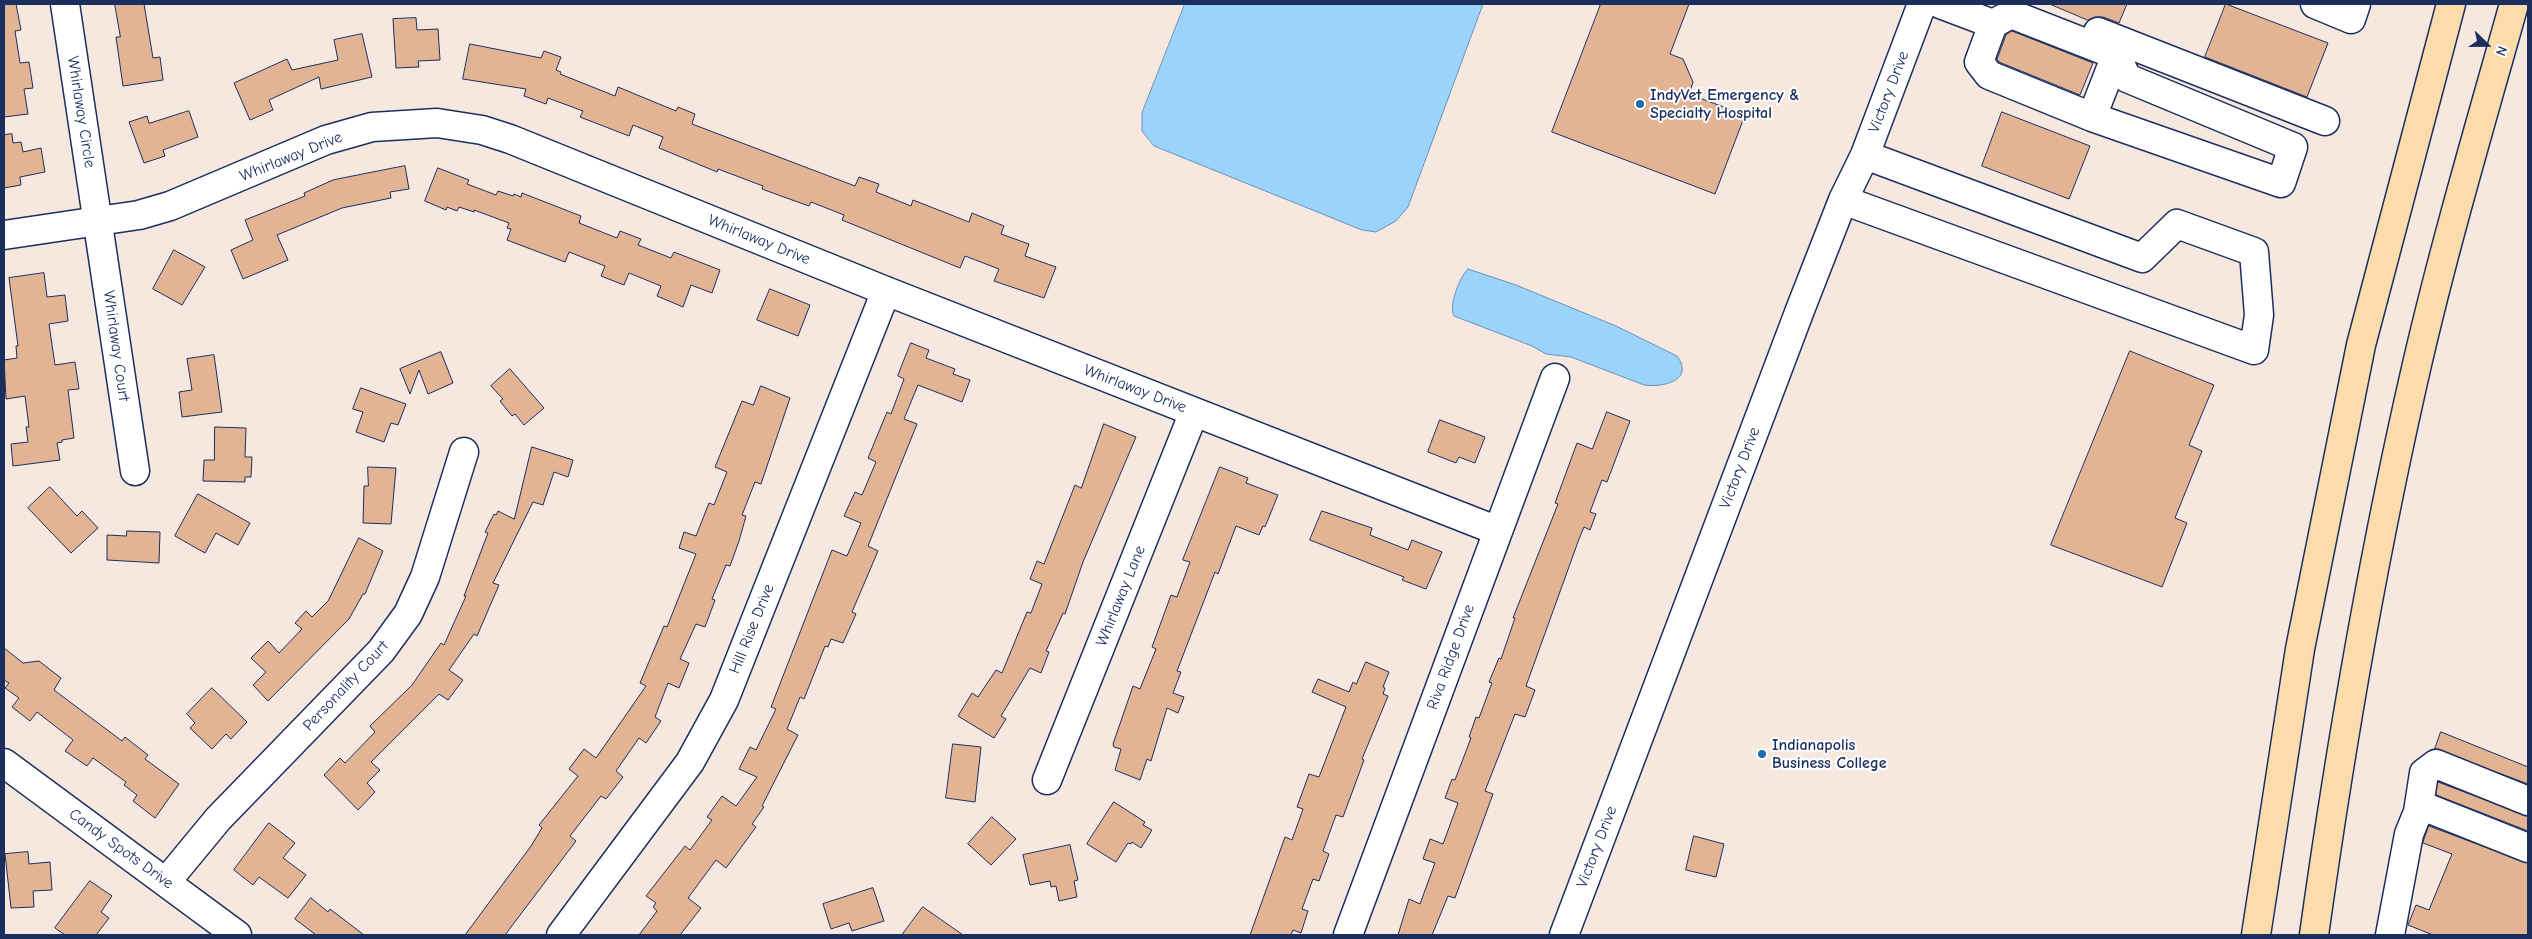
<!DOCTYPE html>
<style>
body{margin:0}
#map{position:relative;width:2532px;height:939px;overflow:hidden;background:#f7e8df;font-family:"Comic Neue",sans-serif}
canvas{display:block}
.frame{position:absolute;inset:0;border:5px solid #1b2f5e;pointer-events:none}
.north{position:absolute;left:2462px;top:20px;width:50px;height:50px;-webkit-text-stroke:4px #fff;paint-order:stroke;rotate:112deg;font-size:14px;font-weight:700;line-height:20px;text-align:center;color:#1b2f5e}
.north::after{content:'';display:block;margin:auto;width:18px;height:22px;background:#1b2f5e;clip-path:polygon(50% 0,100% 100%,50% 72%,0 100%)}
</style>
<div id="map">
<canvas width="2532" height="939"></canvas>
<div class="frame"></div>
<div class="north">N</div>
</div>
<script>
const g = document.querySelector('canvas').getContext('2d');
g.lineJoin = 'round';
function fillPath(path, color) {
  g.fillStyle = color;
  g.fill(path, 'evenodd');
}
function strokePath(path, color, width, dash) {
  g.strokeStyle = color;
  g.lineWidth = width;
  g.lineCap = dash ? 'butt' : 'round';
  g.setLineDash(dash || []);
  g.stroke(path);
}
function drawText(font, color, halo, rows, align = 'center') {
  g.font = font + ' "Comic Neue",sans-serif';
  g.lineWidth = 4;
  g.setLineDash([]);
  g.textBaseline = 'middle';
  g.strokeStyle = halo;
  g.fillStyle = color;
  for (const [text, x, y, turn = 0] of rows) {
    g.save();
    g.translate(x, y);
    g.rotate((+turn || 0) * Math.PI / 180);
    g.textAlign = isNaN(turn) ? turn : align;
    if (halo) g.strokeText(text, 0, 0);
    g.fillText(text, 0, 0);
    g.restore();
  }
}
const water = new Path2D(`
 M 1185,4 L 1483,4 L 1408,207 L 1396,221 L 1376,232 L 1362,230 L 1154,146 L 1142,131 L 1142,113 Z
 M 1468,269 L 1516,285 L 1616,326 L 1677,356 C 1695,380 1663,388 1644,385 L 1571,357 L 1546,354 L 1532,346 L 1454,316 C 1448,306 1460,276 1468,269 Z`);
fillPath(water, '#9cd3fb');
strokePath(water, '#6891bc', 1);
const building = new Path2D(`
 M 4,4 L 16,4 L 21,30 L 15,31 L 20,63 L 29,62 L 33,88 L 24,89 L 28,114 L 4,117 Z
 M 115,4 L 144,4 L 153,58 L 160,57 L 163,80 L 123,86 L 116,37 L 120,37 Z
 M 1601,4 L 1689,4 L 1670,54 L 1683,59 L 1693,82 L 1689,94 L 1745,115 L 1715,194 L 1552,132 Z
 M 2050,4 L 2127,4 L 2119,23 L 2103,17 L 2095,17 L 2088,20 Z
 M 2226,4 L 2328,43 L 2307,97 L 2205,57 Z
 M 416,18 L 417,30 L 438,29 L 440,60 L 418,61 L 419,67 L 396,68 L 393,19 Z
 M 2012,31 L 2093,63 L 2080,95 L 1999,62 L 1997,59 L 2006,35 Z
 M 362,34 L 372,77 L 321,89 L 319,77 L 269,100 L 273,110 L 250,120 L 234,83 L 287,59 L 292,70 L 338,60 L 334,40 Z
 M 470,44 L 541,58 L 544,51 L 561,57 L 556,70 L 561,72 L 560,74 L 615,96 L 618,87 L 676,111 L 678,107 L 695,114 L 692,124 L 855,186 L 859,177 L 879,184 L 876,192 L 911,206 L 913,200 L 969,222 L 972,213 L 1004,226 L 1001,234 L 1029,244 L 1025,256 L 1056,267 L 1044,298 L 994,281 L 999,269 L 965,256 L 960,268 L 842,220 L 844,215 L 811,202 L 809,206 L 781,196 L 762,189 L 763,186 L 718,169 L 717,172 L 693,162 L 659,148 L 663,137 L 633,125 L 629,136 L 580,117 L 583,111 L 548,98 L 546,104 L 524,96 L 526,89 L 463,79 Z
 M 189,111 L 198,137 L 163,150 L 165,156 L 144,163 L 129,122 L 147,116 L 149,123 Z
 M 2002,112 L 2090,146 L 2069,199 L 1982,166 Z
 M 12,134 L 13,143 L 21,142 L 23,152 L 41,148 L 45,172 L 20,177 L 21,185 L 4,188 L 4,135 Z
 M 405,166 L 409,189 L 390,192 L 391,198 L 342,208 L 277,235 L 288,260 L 243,279 L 231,250 L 253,240 L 245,220 L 305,196 L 304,193 L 333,180 Z
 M 438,168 L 469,180 L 467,184 L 496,195 L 498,191 L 513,196 L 514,194 L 521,197 L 522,193 L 581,216 L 579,223 L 617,238 L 620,231 L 641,239 L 638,245 L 671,258 L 674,252 L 720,270 L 712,293 L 691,285 L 683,307 L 657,296 L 661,286 L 629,273 L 624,285 L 601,276 L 605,266 L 569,252 L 565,262 L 507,240 L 511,229 L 507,228 L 509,223 L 474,210 L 474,212 L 459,207 L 457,211 L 447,207 L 446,210 L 425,201 Z
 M 174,250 L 205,267 L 182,305 L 153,289 Z
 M 44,273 L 47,297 L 65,295 L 68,321 L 49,324 L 55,365 L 75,362 L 79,389 L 68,390 L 74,438 L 62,440 L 62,442 L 57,443 L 60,460 L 13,466 L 11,444 L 28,442 L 26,427 L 29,427 L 25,396 L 6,399 L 4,360 L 17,358 L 16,346 L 18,346 L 9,278 Z
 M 770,289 L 810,305 L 798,336 L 757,320 Z
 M 911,343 L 929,350 L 926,358 L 955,369 L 953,374 L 970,380 L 962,402 L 918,385 L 904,419 L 917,424 L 868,546 L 878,551 L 852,612 L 856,614 L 843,643 L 831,639 L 828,647 L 825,646 L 804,699 L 800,697 L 787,729 L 798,735 L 762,806 L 764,807 L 752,824 L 756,827 L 726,868 L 716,860 L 688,898 L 701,908 L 680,935 L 639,935 L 657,911 L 653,907 L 656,903 L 646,896 L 685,846 L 690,850 L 712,820 L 707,817 L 722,796 L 736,806 L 757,777 L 739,769 L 750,747 L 756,750 L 776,709 L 771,707 L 832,550 L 847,556 L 861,523 L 844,516 L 855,492 L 862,495 L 876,462 L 868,458 L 887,412 L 891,414 L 904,379 L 898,376 Z
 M 2130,351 L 2214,385 L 2189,445 L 2202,451 L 2175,518 L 2187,523 L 2162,587 L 2051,545 Z
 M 441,352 L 453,383 L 428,394 L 419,370 L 410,394 L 400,369 Z
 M 214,355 L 222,412 L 182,417 L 179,392 L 192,390 L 187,359 Z
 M 510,369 L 544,408 L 524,425 L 515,414 L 512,416 L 500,401 L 503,399 L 491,386 Z
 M 761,386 L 790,398 L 761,484 L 755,482 L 742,515 L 746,516 L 739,541 L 730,566 L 726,565 L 712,599 L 715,600 L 705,627 L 696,624 L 680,659 L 689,663 L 679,688 L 668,683 L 655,717 L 661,721 L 646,743 L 639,738 L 616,771 L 623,777 L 606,799 L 601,796 L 570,836 L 576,841 L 505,935 L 465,935 L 531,846 L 542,828 L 539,825 L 578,776 L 569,769 L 584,749 L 596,758 L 646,686 L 640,683 L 664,626 L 667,627 L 696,554 L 679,548 L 684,532 L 696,536 L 709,503 L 714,505 L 727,472 L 715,467 L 742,401 L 753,405 Z
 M 361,388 L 406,404 L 398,425 L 391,423 L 384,442 L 356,432 L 363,412 L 353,409 Z
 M 1607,412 L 1630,421 L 1607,482 L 1602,480 L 1590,512 L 1596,514 L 1590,530 L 1584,527 L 1579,539 L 1526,686 L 1535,690 L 1525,717 L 1515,714 L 1485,791 L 1493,794 L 1455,898 L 1448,896 L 1432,935 L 1398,935 L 1409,899 L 1420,904 L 1435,863 L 1423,859 L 1430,839 L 1443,844 L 1458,803 L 1445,798 L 1452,779 L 1455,780 L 1471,738 L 1469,737 L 1476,717 L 1479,718 L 1492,683 L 1489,682 L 1499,658 L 1501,659 L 1515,618 L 1513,618 L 1558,504 L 1555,503 L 1577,443 L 1592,449 Z
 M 1440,420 L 1485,437 L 1475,463 L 1459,457 L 1456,463 L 1428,452 Z
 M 1104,424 L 1136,437 L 1083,562 L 1065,614 L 1063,613 L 1046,651 L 1049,652 L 1041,673 L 1030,668 L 1001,716 L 1006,719 L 994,738 L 958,716 L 972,693 L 978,697 L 996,670 L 1002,673 L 1027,612 L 1031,613 L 1042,584 L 1030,579 L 1037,561 L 1044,564 L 1075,485 L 1081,488 Z
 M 215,427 L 246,428 L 245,457 L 252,457 L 251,477 L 245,477 L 245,482 L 203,481 L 204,460 L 214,460 Z
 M 532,447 L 573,460 L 568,477 L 554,472 L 543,505 L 533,502 L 493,583 L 499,585 L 477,636 L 474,634 L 449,670 L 463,680 L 448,700 L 439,694 L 371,762 L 380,770 L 367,783 L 375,792 L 358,810 L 324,775 L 340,758 L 345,763 L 375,732 L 370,726 L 412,685 L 441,643 L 444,645 L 466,596 L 464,596 L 488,533 L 485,532 L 494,514 L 496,515 L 498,511 L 514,519 Z
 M 368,467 L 396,468 L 391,524 L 363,523 L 364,486 L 368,486 Z
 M 1220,467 L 1248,478 L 1246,483 L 1278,495 L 1265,527 L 1263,526 L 1259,535 L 1236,526 L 1218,574 L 1215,572 L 1177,671 L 1181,672 L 1173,693 L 1184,697 L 1178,713 L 1167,708 L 1151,761 L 1147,759 L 1140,780 L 1115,770 L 1121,749 L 1114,747 L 1113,744 L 1133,686 L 1140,689 L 1156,649 L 1152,647 L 1171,595 L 1177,597 L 1190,562 L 1183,560 Z
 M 50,487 L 77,516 L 82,511 L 98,528 L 71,553 L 28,508 Z
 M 198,494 L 250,523 L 238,545 L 216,533 L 205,553 L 175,536 Z
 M 1322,511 L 1372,528 L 1370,535 L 1408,550 L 1412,540 L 1442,552 L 1426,589 L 1402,580 L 1404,577 L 1310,540 Z
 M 127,531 L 160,532 L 159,563 L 107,560 L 107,535 L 126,536 Z
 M 359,538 L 383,551 L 365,594 L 363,594 L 349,619 L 268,701 L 253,685 L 266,672 L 251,658 L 268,641 L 279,653 L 302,629 L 295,623 L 306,611 L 312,617 L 328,601 Z
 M 4,648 L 23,663 L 39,661 L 61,678 L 54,690 L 122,741 L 125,737 L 148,755 L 145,759 L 179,784 L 155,818 L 133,801 L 137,795 L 124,785 L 126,782 L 93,758 L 87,766 L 65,751 L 73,740 L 37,712 L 30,721 L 12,707 L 19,698 L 5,688 L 9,683 L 4,680 Z
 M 1366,662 L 1389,672 L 1383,687 L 1385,688 L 1383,694 L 1388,696 L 1362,759 L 1364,760 L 1343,817 L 1336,815 L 1323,851 L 1329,854 L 1319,881 L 1313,879 L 1302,909 L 1308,911 L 1301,933 L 1293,930 L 1291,935 L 1250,935 L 1285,837 L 1292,840 L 1303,809 L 1297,807 L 1309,774 L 1319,777 L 1346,707 L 1312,692 L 1318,679 L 1349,692 L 1353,682 L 1356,684 Z
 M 212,688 L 247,722 L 231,739 L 226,734 L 212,749 L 190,728 L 195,723 L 187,714 Z
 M 2441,732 L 2528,767 L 2528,784 L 2435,749 Z
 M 953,744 L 981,747 L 975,802 L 946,798 Z
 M 2438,782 L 2528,816 L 2528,831 L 2436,795 Z
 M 1114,802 L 1145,822 L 1143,825 L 1152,830 L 1141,848 L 1132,842 L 1131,844 L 1128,843 L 1116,862 L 1087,844 Z
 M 992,817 L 1016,839 L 991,865 L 968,844 Z
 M 269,823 L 295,843 L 283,858 L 306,875 L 288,898 L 259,877 L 253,885 L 234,870 Z
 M 2429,826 L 2528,863 L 2528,935 L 2433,935 L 2408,925 L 2416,905 L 2429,910 L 2452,854 L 2423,843 Z
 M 1694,836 L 1724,844 L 1716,877 L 1686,870 Z
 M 1070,845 L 1078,880 L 1074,881 L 1077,897 L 1059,901 L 1056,886 L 1051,887 L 1050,881 L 1030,885 L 1023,855 Z
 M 28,852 L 29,864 L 50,862 L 52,890 L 33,891 L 34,907 L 11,908 L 5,854 Z
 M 90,881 L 112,896 L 101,912 L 109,918 L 96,935 L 65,935 L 55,928 Z
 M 873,888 L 884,921 L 852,931 L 849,923 L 831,929 L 823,904 Z
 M 311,898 L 328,912 L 330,909 L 364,935 L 316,935 L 295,919 Z
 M 923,907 L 963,935 L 902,935 Z`);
fillPath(building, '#e3b494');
strokePath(building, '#1b2f5e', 1);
const minor = new Path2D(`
 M 65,4 L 135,471
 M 1940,4 L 1993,24 L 2011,14 L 2116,55 L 2092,117 L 1989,75 L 1979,62 L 1993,24
 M 2315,4 L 2351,19 L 2356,4
 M 2098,32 L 2325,121
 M 2092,117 L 2281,183 L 2293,147 L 2127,78 L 2116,55
 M 1843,200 L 2254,350 L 2259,315 L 2254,252 L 2177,224 L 2142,258 L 1865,155
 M 4,235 L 139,215 L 170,206 L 326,140 L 372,127 L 437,123 L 482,130 L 510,139 L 886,291 L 1498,531
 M 4,763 L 237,935
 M 1047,780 L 1194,412
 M 2418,812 L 2424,773 L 2436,764 L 2528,801
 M 166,882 L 218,819 L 381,651 L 408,614 L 425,577 L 464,452
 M 561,935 L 690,762 L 724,700 L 886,291
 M 1348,935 L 1555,378
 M 1564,935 L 1800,310 L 1843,200 L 1865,155 L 1922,4
 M 2390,935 L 2409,834 L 2418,812 L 2430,809 L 2528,848`);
const highway = new Path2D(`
 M 2256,935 L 2300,649 L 2361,345 L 2451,4
 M 2314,935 C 2341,742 2374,550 2418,360 C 2446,240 2481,122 2514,4`);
strokePath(minor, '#1b2f5e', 31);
strokePath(highway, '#1b2f5e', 31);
strokePath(minor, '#fff', 28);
strokePath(highway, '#fddcac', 28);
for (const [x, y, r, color] of [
 [1640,104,5,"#1f6fb2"],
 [1762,754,5,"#1f6fb2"]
]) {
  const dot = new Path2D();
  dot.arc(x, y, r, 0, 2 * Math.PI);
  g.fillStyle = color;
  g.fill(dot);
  strokePath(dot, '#fff', 2);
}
drawText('16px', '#1b2f5e', '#fff', [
 ["Victory Drive",1889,92,-69],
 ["Whirlaway Circle",81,112,81],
 ["Whirlaway Drive",291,157,-22],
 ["Whirlaway Drive",759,240,22],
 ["Whirlaway Court",116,346,82],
 ["Whirlaway Drive",1135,389,21],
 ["Victory Drive",1740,468,-69],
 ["Whirlaway Lane",1121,596,-68],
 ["Hill Rise Drive",752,629,-68],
 ["Riva Ridge Drive",1451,657,-70],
 ["Personality Court",346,686,-47],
 ["Victory Drive",1597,847,-69],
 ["Candy Spots Drive",121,849,36]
]);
drawText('bold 16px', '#1b2f5e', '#fff', [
 ["IndyVet Emergency &",1650,95],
 ["Specialty Hospital",1650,113],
 ["Indianapolis",1772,745],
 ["Business College",1772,763]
], 'left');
</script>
